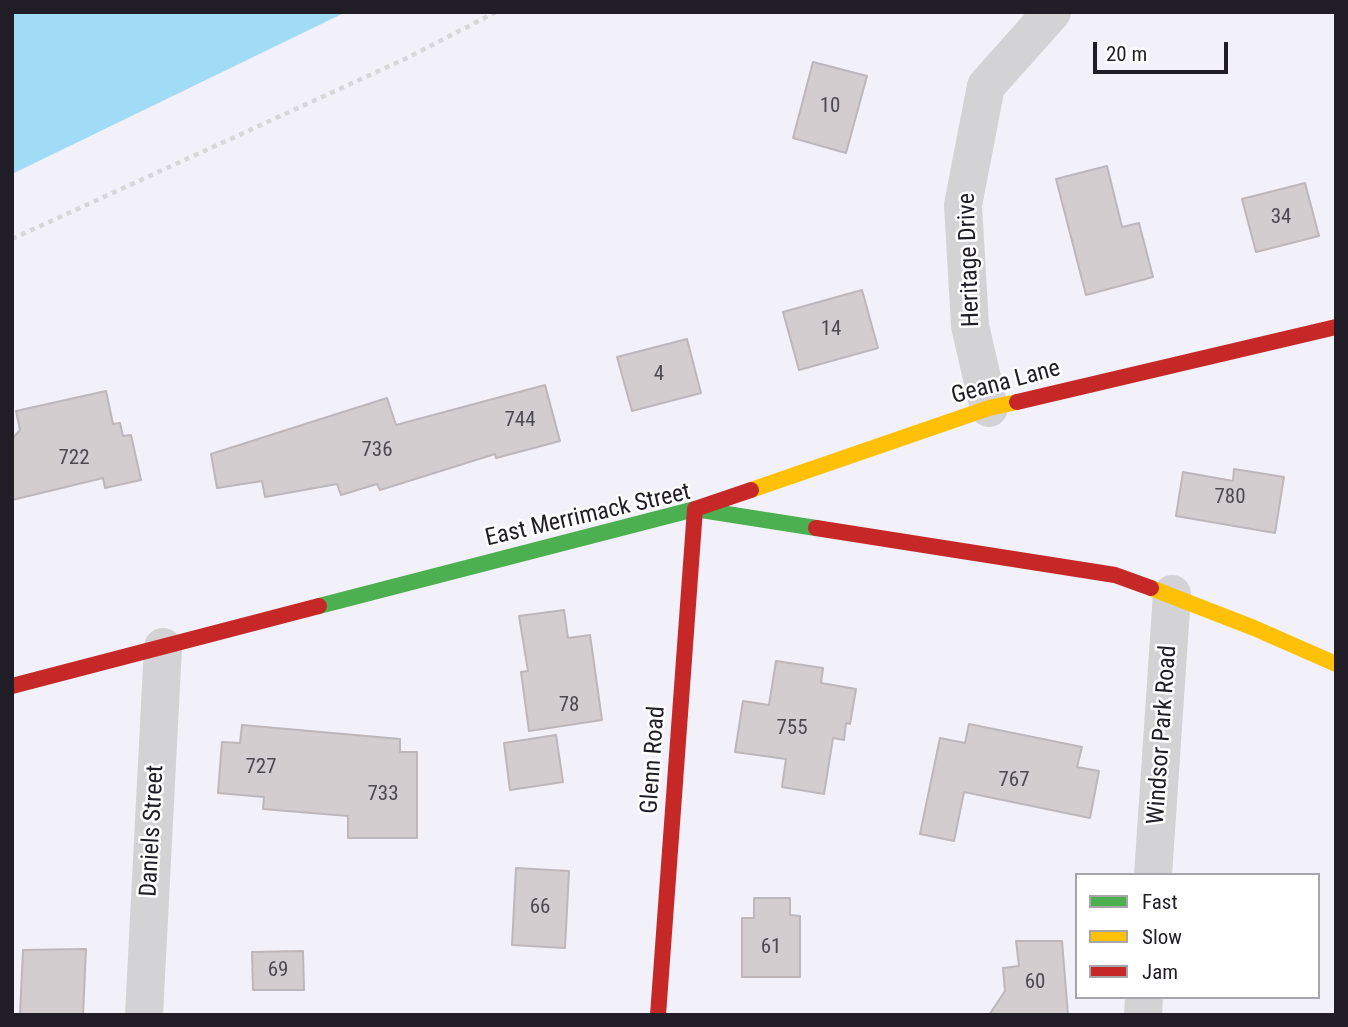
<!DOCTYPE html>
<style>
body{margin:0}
#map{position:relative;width:1348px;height:1027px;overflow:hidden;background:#f2f0f9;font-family:"Roboto Condensed",sans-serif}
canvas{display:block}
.frame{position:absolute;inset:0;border:14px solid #201d27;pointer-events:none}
.legend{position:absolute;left:1075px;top:873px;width:245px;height:126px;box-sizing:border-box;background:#fff;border:2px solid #a6a5a9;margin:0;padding:9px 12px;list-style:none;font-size:21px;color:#201d27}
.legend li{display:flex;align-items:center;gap:14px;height:35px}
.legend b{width:35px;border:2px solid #a6a5a9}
.scale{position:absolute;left:1093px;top:42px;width:135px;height:32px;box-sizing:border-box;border:4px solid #201d27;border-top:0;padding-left:9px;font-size:21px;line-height:24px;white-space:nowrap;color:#201d27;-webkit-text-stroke:5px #fff;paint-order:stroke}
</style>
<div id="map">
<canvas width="1348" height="1027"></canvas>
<div class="frame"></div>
<ul class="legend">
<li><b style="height:9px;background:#4caf50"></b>Fast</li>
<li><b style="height:9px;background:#ffc107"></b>Slow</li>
<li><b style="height:9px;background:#c62828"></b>Jam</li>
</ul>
<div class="scale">20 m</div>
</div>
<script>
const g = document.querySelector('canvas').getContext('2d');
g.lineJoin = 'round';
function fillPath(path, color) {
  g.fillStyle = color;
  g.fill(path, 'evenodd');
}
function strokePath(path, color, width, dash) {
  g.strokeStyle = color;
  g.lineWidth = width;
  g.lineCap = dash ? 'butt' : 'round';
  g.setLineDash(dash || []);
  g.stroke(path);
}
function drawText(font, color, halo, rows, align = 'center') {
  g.font = font + ' "Roboto Condensed",sans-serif';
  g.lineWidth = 5;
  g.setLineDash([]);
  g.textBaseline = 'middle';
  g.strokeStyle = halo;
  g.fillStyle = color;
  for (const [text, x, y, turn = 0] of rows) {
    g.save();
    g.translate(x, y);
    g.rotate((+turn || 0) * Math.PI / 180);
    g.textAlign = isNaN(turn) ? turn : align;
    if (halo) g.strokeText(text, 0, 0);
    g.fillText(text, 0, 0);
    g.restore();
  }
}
fillPath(new Path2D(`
 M 12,12 L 346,12 L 12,174 Z`), '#a1dcf7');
const building = new Path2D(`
 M 813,62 L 867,76 L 846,153 L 793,138 Z
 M 1107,166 L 1122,227 L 1139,223 L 1153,277 L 1086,295 L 1056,179 Z
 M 1305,183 L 1319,236 L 1256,252 L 1242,199 Z
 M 862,290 L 878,348 L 799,370 L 783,312 Z
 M 687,339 L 701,393 L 632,411 L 617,357 Z
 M 545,385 L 560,441 L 496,458 L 495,454 L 380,490 L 377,484 L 341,495 L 337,484 L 265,497 L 262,481 L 217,488 L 211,454 L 387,398 L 396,425 Z
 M 106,391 L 113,424 L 120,423 L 123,436 L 131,435 L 141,480 L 105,488 L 103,478 L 12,500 L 12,439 L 20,430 L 16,411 Z
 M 1234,469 L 1284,477 L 1275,533 L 1176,516 L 1183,472 L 1233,481 Z
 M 564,610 L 568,638 L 590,635 L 602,720 L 529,731 L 521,672 L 528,671 L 519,616 Z
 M 776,661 L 823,668 L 821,683 L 856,689 L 850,724 L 846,723 L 844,740 L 833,738 L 824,794 L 782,787 L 786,759 L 735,752 L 743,701 L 769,705 Z
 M 969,724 L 1082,747 L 1077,767 L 1099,771 L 1090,818 L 964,792 L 954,841 L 920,834 L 940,738 L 965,743 Z
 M 242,725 L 400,739 L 400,752 L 417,752 L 417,838 L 348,838 L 348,816 L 263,809 L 264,797 L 218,793 L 222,742 L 240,743 Z
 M 556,735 L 563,782 L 510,790 L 504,743 Z
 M 516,868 L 569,871 L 565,948 L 512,945 Z
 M 754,898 L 790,898 L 790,915 L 800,916 L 800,977 L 742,977 L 742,918 L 754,918 Z
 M 1016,941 L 1062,941 L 1068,1015 L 989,1015 L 1005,991 L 1003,968 L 1019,966 Z
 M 86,949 L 83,1015 L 20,1015 L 23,950 Z
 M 303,951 L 304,990 L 253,990 L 252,952 Z`);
fillPath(building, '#d4cdd0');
strokePath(building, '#bdb6ba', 2);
strokePath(new Path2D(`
 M 12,239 L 407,58 L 496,12`), '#d7d6d9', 4.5, [5, 5]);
strokePath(new Path2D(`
 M 989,408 L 970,326 L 963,205 L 986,86 L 1052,12
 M 1153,875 L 1172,594
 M 144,1015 L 163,647
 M 1143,1015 L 1144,997`), '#d3d2d5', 38);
strokePath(new Path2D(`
 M 319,606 L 695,509 L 816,528`), '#4caf50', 16);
strokePath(new Path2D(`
 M 751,490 L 989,408 L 1017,402
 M 1151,588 L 1254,628 L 1336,664`), '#ffc107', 16);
strokePath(new Path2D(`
 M 1017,402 L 1336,327
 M 816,528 L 1115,575 L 1151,588
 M 12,686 L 319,606
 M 658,1015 L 695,509 L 751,490`), '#c62828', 16);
drawText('21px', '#4d4951', null, [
 ["10",830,107],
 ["34",1281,218],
 ["14",831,330],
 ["4",659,375],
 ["744",520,421],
 ["736",377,451],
 ["722",74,459],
 ["780",1230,498],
 ["78",569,706],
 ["755",792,729],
 ["727",261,768],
 ["767",1014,781],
 ["733",383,795],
 ["66",540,908],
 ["61",771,948],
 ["69",278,971],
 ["60",1035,983]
]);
drawText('24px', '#201d27', '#fff', [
 ["Heritage Drive",970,260,-92],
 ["Geana Lane",1006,383,-15],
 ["East Merrimack Street",588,516,-13],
 ["Windsor Park Road",1163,735,-86],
 ["Glenn Road",654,760,-86],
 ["Daniels Street",153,831,-87]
]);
</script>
